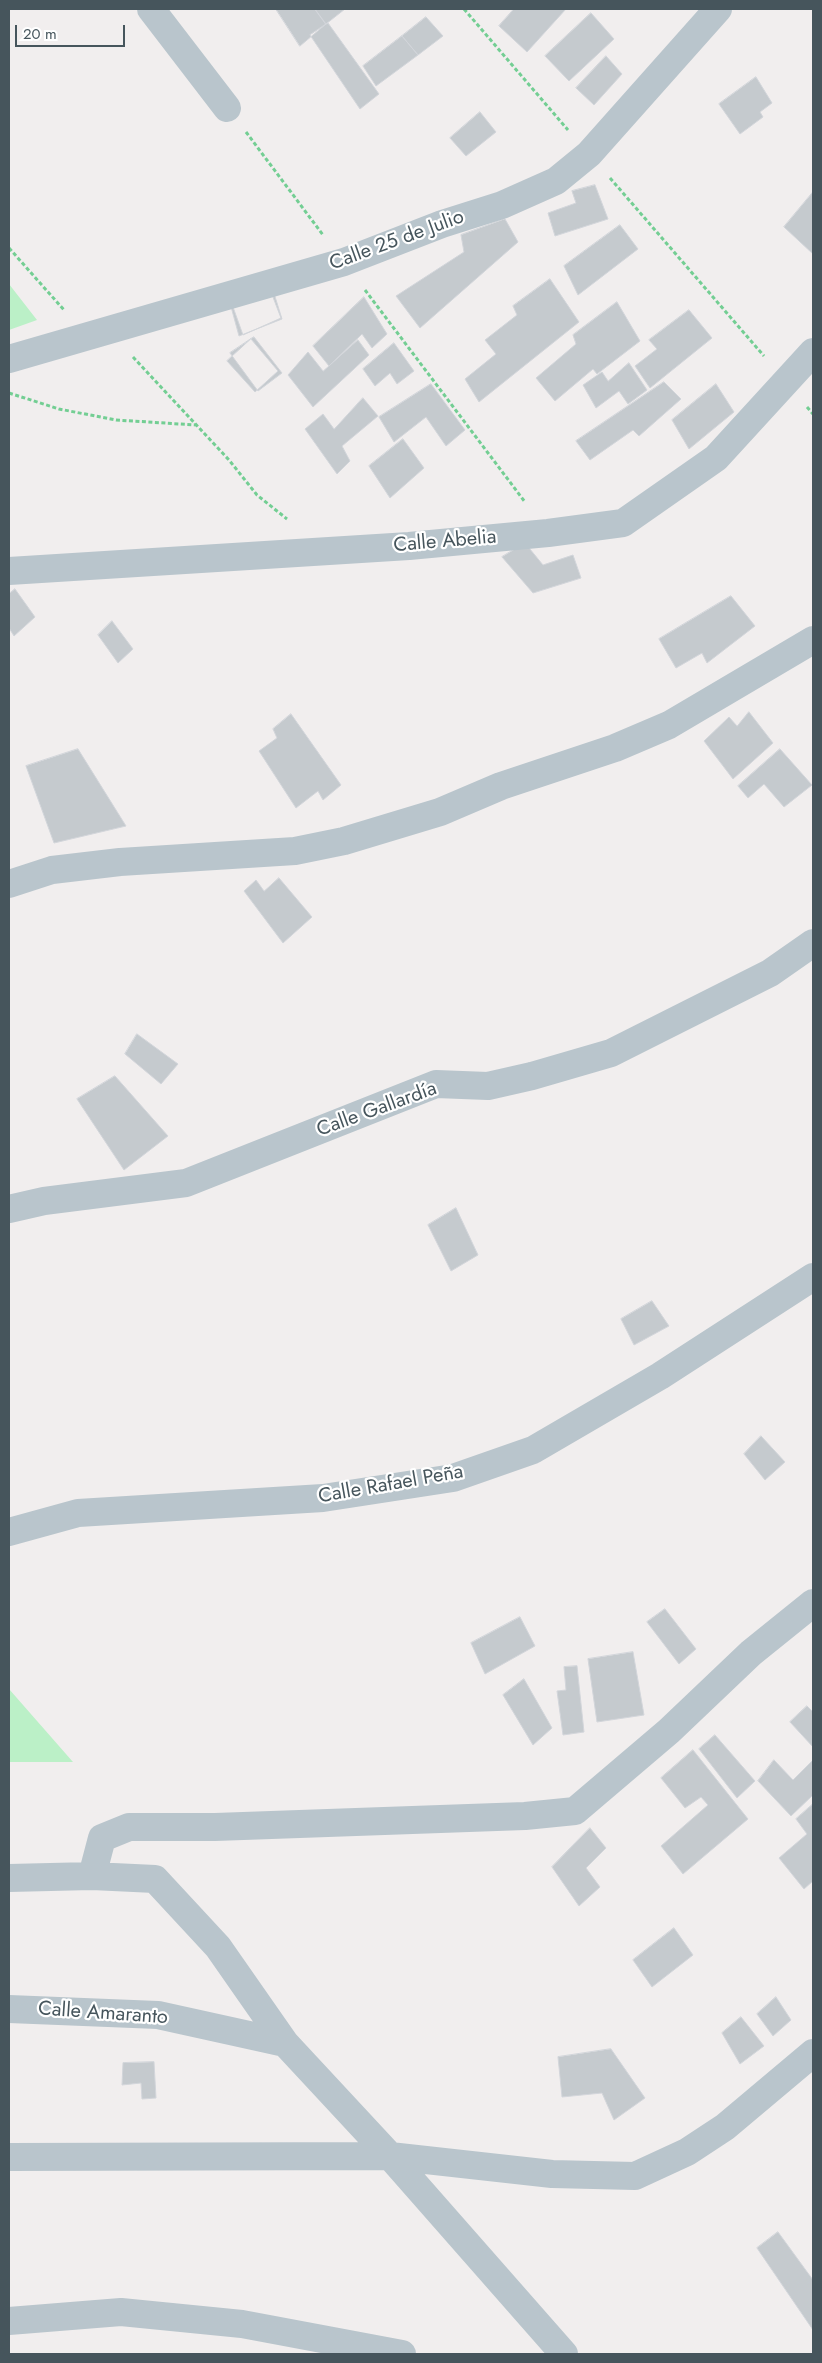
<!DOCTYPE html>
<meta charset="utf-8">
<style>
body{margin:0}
#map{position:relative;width:822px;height:2363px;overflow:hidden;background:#f1eeee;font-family:Jost,sans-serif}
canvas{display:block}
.frame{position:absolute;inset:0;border:10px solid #46555c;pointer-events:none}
.scale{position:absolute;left:15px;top:25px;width:110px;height:22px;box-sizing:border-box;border:2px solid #46555c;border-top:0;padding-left:6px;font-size:15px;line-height:18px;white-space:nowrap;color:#46555c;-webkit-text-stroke:4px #fff;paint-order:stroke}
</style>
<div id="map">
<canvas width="822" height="2363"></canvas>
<div class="frame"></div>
<div class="scale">20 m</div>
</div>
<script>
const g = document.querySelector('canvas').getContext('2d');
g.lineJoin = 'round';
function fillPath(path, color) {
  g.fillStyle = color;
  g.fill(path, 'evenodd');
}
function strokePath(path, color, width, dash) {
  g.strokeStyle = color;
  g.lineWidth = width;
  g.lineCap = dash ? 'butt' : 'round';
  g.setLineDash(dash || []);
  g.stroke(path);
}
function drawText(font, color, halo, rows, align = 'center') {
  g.font = font + ' Jost,sans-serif';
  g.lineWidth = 4.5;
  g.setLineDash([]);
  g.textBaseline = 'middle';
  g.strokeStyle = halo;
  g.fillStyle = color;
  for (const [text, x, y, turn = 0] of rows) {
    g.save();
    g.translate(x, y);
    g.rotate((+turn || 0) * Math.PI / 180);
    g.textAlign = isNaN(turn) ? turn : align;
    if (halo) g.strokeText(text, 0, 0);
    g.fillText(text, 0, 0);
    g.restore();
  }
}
fillPath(new Path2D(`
 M 9,284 L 37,320 L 9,330 Z
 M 9,1689 L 73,1762 L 9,1762 Z`), '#bbf0c7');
const building = new Path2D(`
 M 276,9 L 315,9 L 326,24 L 300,46 Z
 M 315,9 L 345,9 L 326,24 Z
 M 514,9 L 566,9 L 527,52 L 499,26 Z
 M 591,13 L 614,39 L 569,81 L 545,56 Z
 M 426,17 L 443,36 L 418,55 L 402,36 Z
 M 328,23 L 379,94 L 360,109 L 310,35 Z
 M 402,36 L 418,55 L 376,86 L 363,66 Z
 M 606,56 L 622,74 L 594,105 L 576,88 Z
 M 756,77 L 772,103 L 760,112 L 763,117 L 740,134 L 719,104 Z
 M 480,112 L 496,132 L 466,156 L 450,138 Z
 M 595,185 L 608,219 L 555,236 L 548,213 L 576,203 L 572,191 Z
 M 813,192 L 813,254 L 784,227 Z
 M 505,219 L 518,242 L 420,328 L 396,296 L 464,252 L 461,235 Z
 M 620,225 L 638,249 L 578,295 L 564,266 Z
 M 550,279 L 579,322 L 479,402 L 465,379 L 496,354 L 485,340 L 517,315 L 513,306 Z
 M 272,287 L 282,319 L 239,336 L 230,303 Z
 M 271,292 L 281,318 L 243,335 L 233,307 Z
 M 364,297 L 387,334 L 372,348 L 362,334 L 329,366 L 313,346 Z
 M 617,302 L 640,341 L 597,374 L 593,369 L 555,401 L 536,378 L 576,344 L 573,335 Z
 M 689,310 L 712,338 L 650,388 L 635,366 L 657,349 L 649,340 Z
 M 254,337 L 282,373 L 258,391 L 230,353 Z
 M 251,339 L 278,371 L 255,392 L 227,361 Z
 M 358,340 L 369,355 L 313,407 L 288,375 L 308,352 L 323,371 Z
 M 394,343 L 414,371 L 397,384 L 390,373 L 375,386 L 363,369 Z
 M 629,363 L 647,390 L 628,404 L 619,391 L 596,408 L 583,385 L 602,372 L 608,381 Z
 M 664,382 L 681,399 L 639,436 L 633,430 L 590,460 L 576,441 Z
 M 431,384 L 465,430 L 446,446 L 426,417 L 394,442 L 379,417 Z
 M 716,384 L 734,412 L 689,449 L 672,420 Z
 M 363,398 L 378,416 L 342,446 L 350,461 L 337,474 L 305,429 L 323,414 L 334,429 Z
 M 403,439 L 424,468 L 390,498 L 369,466 Z
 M 525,543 L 543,565 L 573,555 L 581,578 L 533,593 L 502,557 Z
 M 15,589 L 35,617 L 14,636 L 9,628 L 9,594 Z
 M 731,596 L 755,626 L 707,663 L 702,653 L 676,668 L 659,639 Z
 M 112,621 L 133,649 L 118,663 L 98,635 Z
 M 749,712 L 773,743 L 733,779 L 704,741 L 729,717 L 737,726 Z
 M 291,714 L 341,785 L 323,800 L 318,791 L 296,808 L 259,751 L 277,738 L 273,729 Z
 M 78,749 L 126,826 L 54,843 L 26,766 Z
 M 780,749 L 812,785 L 784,807 L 764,784 L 748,798 L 738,786 Z
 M 279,878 L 312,917 L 283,943 L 244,891 L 256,880 L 264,891 Z
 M 137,1034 L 178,1064 L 161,1084 L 125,1054 Z
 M 115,1076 L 168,1136 L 124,1170 L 77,1099 Z
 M 456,1208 L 478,1255 L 451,1271 L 428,1225 Z
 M 652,1301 L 669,1326 L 634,1345 L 621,1319 Z
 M 761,1436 L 785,1462 L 765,1480 L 744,1454 Z
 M 665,1609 L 696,1649 L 679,1664 L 647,1622 Z
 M 520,1617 L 535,1646 L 485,1674 L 471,1643 Z
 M 633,1652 L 644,1715 L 597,1722 L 588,1659 Z
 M 577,1666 L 584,1732 L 563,1735 L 557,1691 L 566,1690 L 564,1667 Z
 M 524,1679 L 552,1728 L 533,1745 L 503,1695 Z
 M 807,1706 L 813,1712 L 813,1747 L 790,1722 Z
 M 715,1735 L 755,1781 L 737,1798 L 699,1749 Z
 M 693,1750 L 748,1819 L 683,1874 L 661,1846 L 708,1805 L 701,1797 L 685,1808 L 661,1778 Z
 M 774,1760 L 793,1780 L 812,1761 L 813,1762 L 813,1795 L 791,1816 L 758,1781 Z
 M 813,1804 L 813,1881 L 804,1889 L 779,1858 L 807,1834 L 796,1819 Z
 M 590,1828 L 606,1848 L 586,1868 L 600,1887 L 579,1906 L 552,1867 Z
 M 674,1928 L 693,1955 L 652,1987 L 633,1960 Z
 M 776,1997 L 791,2020 L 773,2036 L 757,2014 Z
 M 741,2017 L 764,2046 L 740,2064 L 722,2033 Z
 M 611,2049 L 645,2098 L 614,2120 L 602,2093 L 562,2097 L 558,2057 Z
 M 154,2062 L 156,2098 L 142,2099 L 141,2083 L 122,2085 L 123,2063 Z
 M 778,2232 L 813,2280 L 813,2330 L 757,2248 Z`);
fillPath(building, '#c5cace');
strokePath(building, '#d2d5da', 1);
strokePath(new Path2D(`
 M 464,9 L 568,130
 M 246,132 L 323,235
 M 610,178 L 764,356
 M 9,248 L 64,310
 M 365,290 L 525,502
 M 133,357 L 229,460 L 257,495 L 287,519
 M 9,393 L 59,409 L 116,420 L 196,425
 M 807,407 L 813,414`), '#73ce93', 3, [4, 2.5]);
strokePath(new Path2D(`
 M 151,9 L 227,108
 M 9,359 L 344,262 L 442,224 L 502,205 L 556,181 L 589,154 L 718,9
 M 9,571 L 409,546 L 548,533 L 623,523 L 716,458 L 813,352
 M 9,884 L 52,870 L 120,862 L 295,851 L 344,841 L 440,812 L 501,786 L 615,748 L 669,725 L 813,640
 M 9,1209 L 44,1201 L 186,1183 L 436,1084 L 488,1086 L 532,1076 L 611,1053 L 770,973 L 813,943
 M 9,1532 L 78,1513 L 323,1498 L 453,1478 L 533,1450 L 660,1376 L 813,1277
 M 92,1876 L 102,1838 L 129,1827 L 215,1827 L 525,1816 L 575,1811 L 669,1731 L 751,1653 L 813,1603
 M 9,1878 L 92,1876 L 155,1879 L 218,1947 L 285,2043 L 390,2156 L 564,2354
 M 9,2009 L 158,2015 L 285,2043
 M 9,2157 L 390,2156 L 552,2174 L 635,2176 L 687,2152 L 725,2127 L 813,2053
 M 9,2321 L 121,2312 L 242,2324 L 402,2354`), '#b9c5cc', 28);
drawText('20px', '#46555c', '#fff', [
 ["Calle 25 de Julio",397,241,-20],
 ["Calle Abelia",445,542,-5],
 ["Calle Gallardía",377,1110,-20],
 ["Calle Rafael Peña",391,1485,-10],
 ["Calle Amaranto",103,2014,4]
]);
</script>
